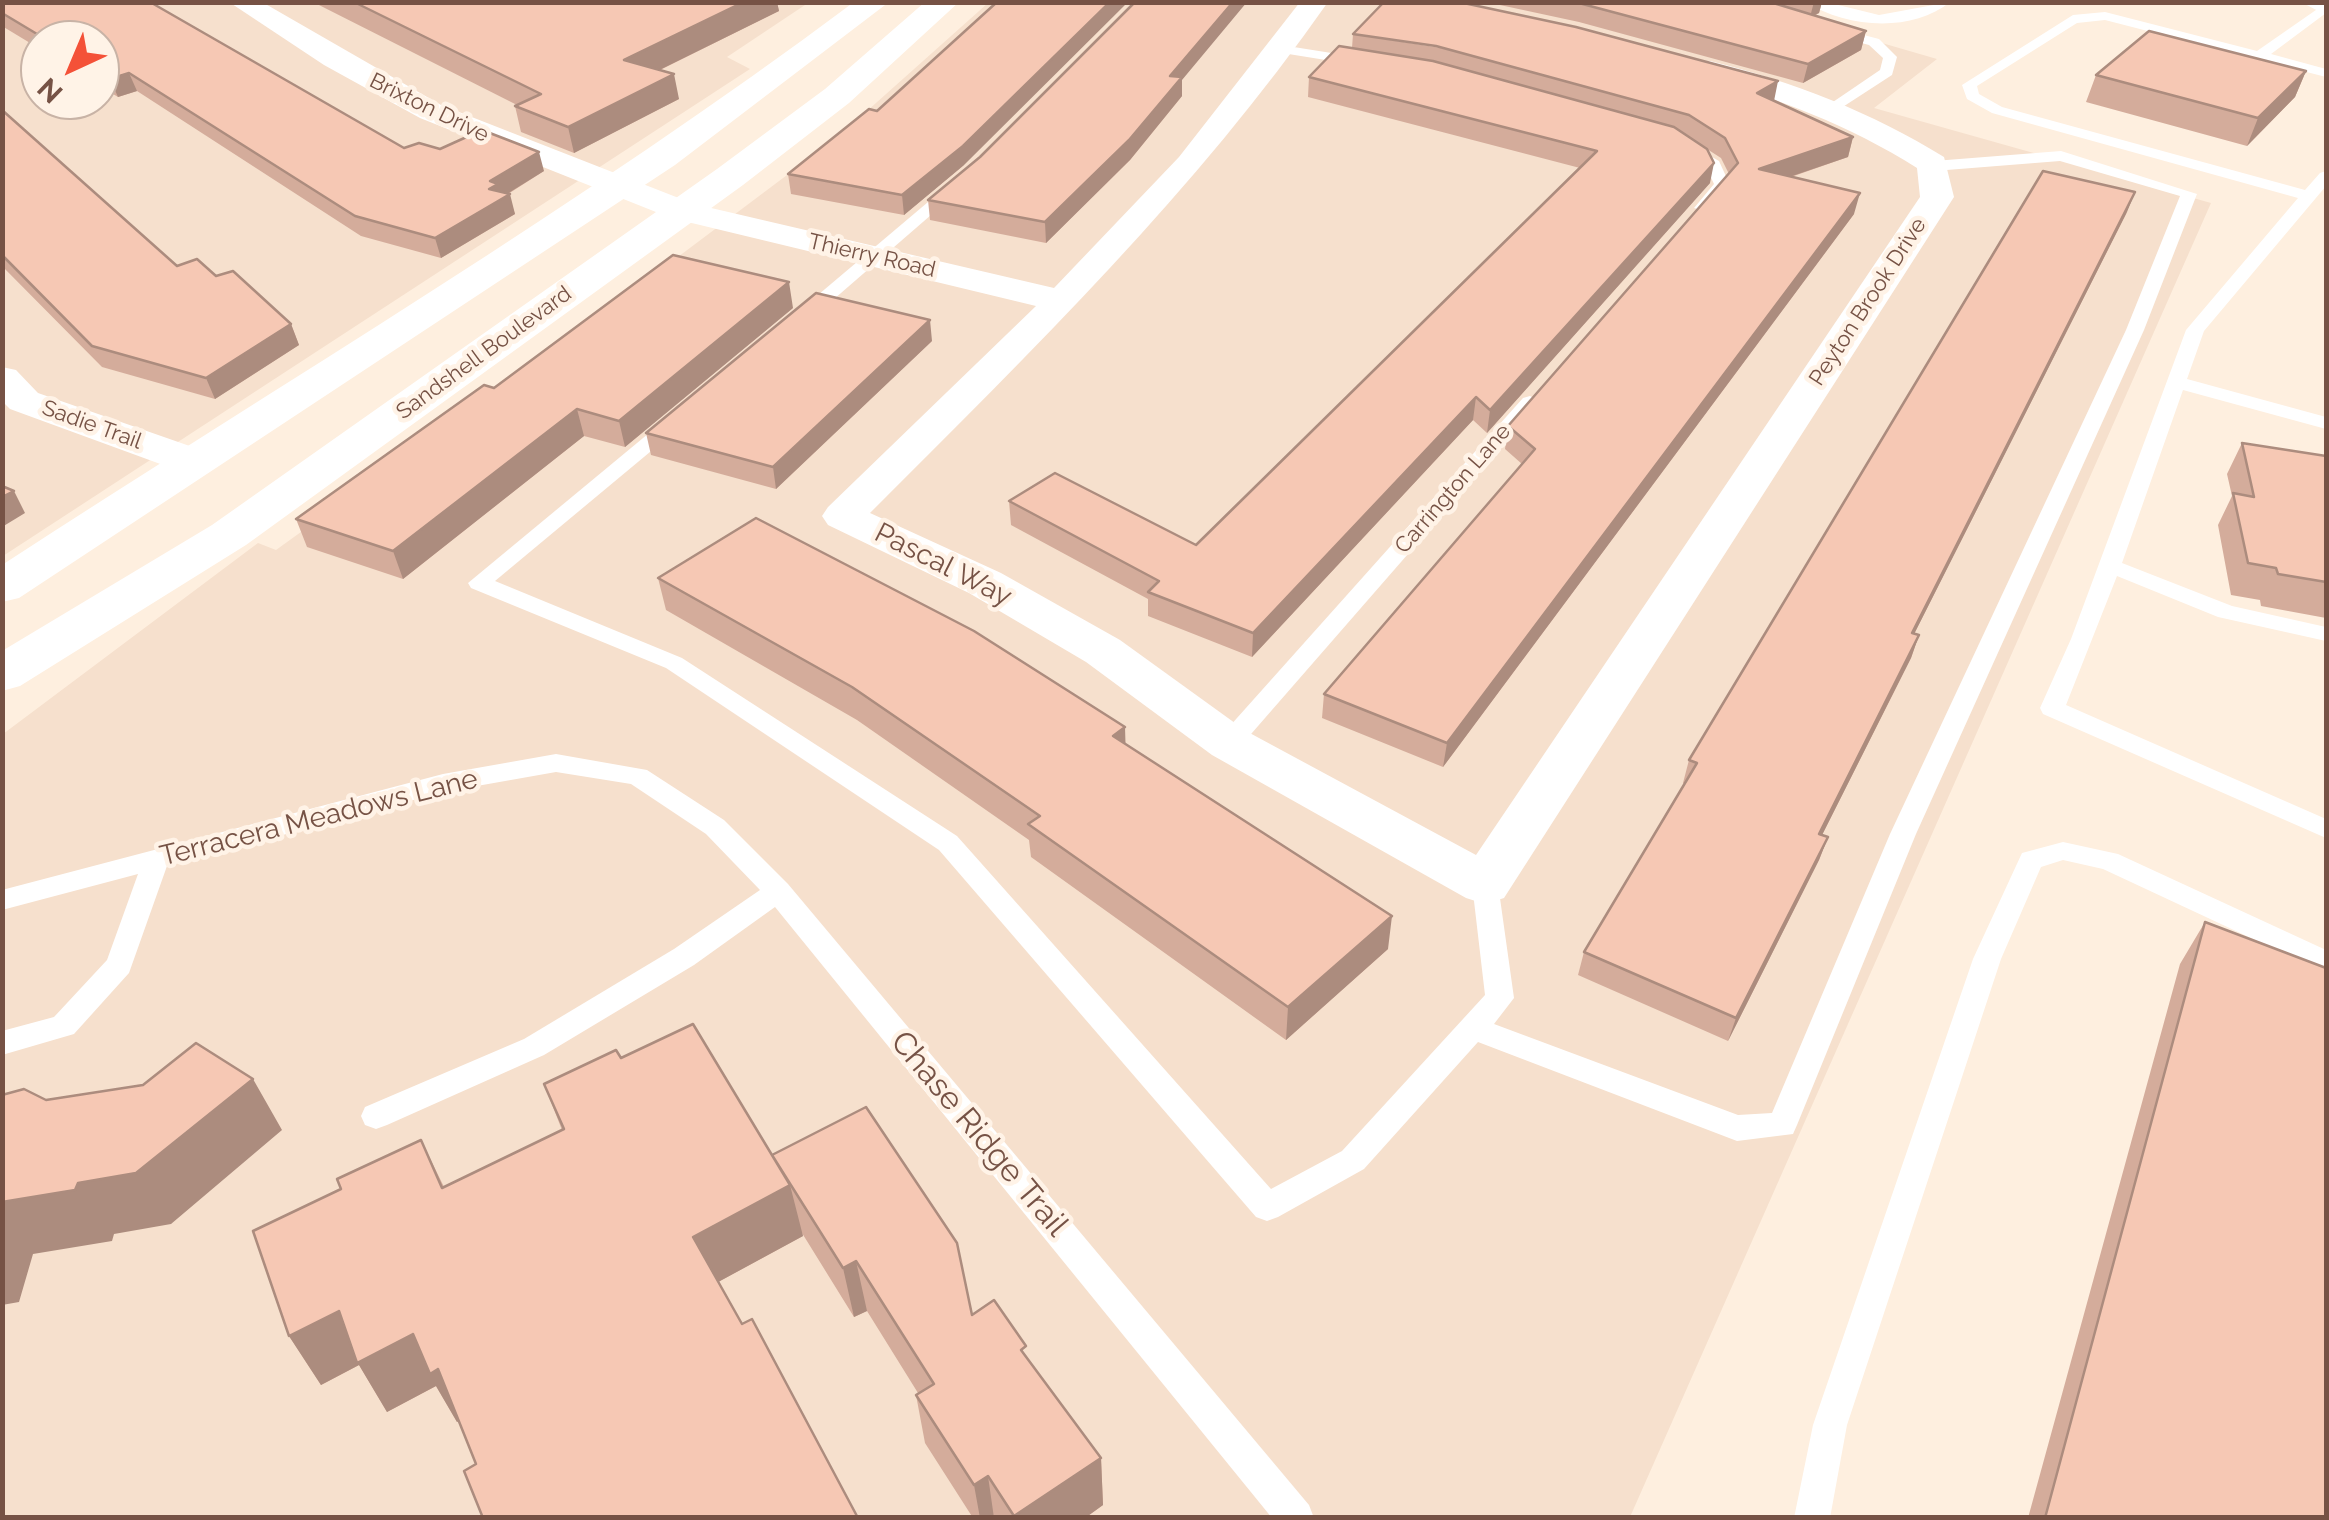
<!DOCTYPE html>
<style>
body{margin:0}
#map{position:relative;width:2329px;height:1520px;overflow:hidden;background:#feefdf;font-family:Raleway,sans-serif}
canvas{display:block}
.frame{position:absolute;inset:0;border:5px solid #765245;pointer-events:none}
.north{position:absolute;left:20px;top:20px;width:100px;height:100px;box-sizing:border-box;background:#fff3e7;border:2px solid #c8b3a6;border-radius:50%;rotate:224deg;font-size:28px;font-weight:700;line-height:40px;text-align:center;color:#765245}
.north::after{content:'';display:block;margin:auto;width:35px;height:45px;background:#f45138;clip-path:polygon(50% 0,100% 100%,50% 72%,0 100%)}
</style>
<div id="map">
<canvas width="2329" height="1520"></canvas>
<div class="frame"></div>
<div class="north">N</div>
</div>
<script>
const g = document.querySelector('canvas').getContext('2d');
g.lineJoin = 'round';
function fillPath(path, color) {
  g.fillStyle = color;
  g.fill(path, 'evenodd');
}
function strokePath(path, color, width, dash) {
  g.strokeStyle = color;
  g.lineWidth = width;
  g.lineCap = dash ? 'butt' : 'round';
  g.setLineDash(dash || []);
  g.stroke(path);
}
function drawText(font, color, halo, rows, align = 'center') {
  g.font = font + ' Raleway,sans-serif';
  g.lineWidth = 9;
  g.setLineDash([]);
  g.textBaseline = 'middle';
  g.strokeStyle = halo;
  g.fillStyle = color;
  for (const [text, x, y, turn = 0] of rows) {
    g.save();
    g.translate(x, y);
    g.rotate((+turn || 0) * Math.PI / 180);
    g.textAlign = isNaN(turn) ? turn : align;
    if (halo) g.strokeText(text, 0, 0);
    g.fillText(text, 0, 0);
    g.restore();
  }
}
fillPath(new Path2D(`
 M 3,3 L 808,3 L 727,57 L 750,69 L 3,556 ZM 40,40 L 100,40 L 100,100 L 40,100 Z
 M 988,3 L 1744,3 L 1937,59 L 1874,108 L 2211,203 L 1630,1517 L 3,1518 L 3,734 L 258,543 L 276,550 L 578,332 L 839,136 Z`), '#f6e0cd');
fillPath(new Path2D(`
 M 1806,2 L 1826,2 L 1879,15 L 1950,2 C 1912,33 1846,28 1806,2 Z
 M 2326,3 L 2326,13 L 2271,54 L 2326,69 L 2326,77 L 2105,20 L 2077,23 L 1977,86 L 1979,94 L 2002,107 L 2305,190 L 2320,173 L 2326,171 L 2326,186 L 2204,331 L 2187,379 L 2326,417 L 2326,429 L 2183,390 L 2122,563 L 2232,606 L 2326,627 L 2326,641 L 2218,617 L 2117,576 L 2066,705 L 2326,819 L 2326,838 L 2043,714 L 2040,708 L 2071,639 L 2186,330 L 2298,198 L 1992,113 L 1967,99 L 1962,85 L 2073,15 L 2105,12 L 2257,51 Z
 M 1833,27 L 1879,39 L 1897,57 L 1892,75 L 1835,112 L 1827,107 L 1830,104 L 1880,70 L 1883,58 L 1869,45 L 1828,34 L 1826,31 Z
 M 1281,45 L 1363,58 L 1370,62 L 1363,66 L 1276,52 L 1274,49 Z
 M 1686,142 L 1719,161 L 1730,185 L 1708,212 L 1694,208 L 1714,184 L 1706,167 L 1678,147 Z
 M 2061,151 L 2197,194 L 2144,330 L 1916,834 L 1797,1125 L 1793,1134 L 1737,1141 L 1478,1042 L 1364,1169 L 1278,1217 L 1267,1221 L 1256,1217 L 939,850 L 666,668 L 471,588 L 468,583 L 666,419 L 680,419 L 680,427 L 495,581 L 682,658 L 957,836 L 1271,1189 L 1342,1151 L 1485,995 L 1472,884 L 1476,877 L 1494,877 L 1498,884 L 1514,998 L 1494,1024 L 1738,1115 L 1772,1113 L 1890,834 L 2126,330 L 2180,196 L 2060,161 L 1934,171 L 1926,166 L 1934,161 Z
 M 947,186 L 961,189 L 811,319 L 799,319 L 799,311 Z
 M 1530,396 L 1540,402 L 1537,406 L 1238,749 L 1220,749 L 1217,743 L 1220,737 L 1523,398 Z
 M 556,754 L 647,770 L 724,820 L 788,884 L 1309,1505 L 1314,1518 L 1272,1518 L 775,907 L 694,965 L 544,1055 L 387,1125 L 376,1129 L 365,1125 L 361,1116 L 365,1107 L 524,1039 L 674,949 L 760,890 L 706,834 L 631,784 L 556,772 L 443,792 L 167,866 L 129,973 L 74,1034 L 2,1055 L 2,1031 L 54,1017 L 107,960 L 138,874 L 2,910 L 2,890 L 443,774 Z
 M 2063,842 L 2118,854 L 2326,950 L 2326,973 L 2103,869 L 2063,860 L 2041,867 L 2001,959 L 1847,1425 L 1830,1518 L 1794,1518 L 1813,1425 L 1973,959 L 2022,853 Z`), '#fff');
fillPath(new Path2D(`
 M 229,2 L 262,2 L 441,105 L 694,204 L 1054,288 L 1179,157 L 1300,2 L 1328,2 C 1196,191 1033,350 870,513 L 1001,573 L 1120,640 L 1246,731 L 1476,855 L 1920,197 L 1917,168 C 1849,125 1777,98 1700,76 L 1695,70 L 1700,64 L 1710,61 C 1794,82 1871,112 1944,157 L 1954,197 L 1504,898 L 1485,904 L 1466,898 L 1212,755 L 1086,662 L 969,593 L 828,525 L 822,516 L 828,507 L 1036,306 L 671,218 L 420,118 L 324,65 Z
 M 2301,2 L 2326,2 L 2326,15 Z
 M 2,367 L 16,370 L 38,393 L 204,451 L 210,460 L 204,469 L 189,472 L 174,469 L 10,409 L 2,401 Z`), '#fff');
fillPath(new Path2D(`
 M 854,2 L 889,2 L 675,165 L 19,598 L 2,602 L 2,565 C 288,379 581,206 854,2 Z
 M 925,2 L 959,2 L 849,103 L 743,185 L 246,545 L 20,686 L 2,691 L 2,651 L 212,525 L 717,169 L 825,89 Z`), '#fff');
fillPath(new Path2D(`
 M 2,2 L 404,148 L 440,149 L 544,171 L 508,194 L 515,214 L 441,258 L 361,236 L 137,91 L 118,97 L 100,86 L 100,40 L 40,40 L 40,49 L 2,26 Z
 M 313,2 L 777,2 L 779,11 L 660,70 L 679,99 L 574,153 L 521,132 L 515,106 L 517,105 Z
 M 1486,2 L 1822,2 L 1819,13 L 1814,16 L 1866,31 L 1861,50 L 1803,83 L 1579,22 Z
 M 1353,34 L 1774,101 L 1853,137 L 1848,157 L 1791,177 L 1854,214 L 1443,767 L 1322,718 L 1324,694 L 1522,464 L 1505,449 L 1508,426 L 1729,174 L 1721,158 L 1707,149 L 1710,183 L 1487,433 L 1473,420 L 1252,657 L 1148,616 L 1148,599 L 1011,525 L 1009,501 L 1196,545 L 1580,168 L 1308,97 L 1309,77 L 1352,48 Z
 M 2306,71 L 2295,97 L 2247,146 L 2086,102 L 2096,75 Z
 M 1182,80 L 1182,96 L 1130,160 L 1046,243 L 930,220 L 928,200 L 980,157 Z
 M 2,110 L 177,266 L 216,276 L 291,324 L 299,345 L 215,399 L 102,367 L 2,266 Z
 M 964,165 L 904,215 L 791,194 L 788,174 Z
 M 2127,212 L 1914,634 L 1919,635 L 1911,658 L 1822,835 L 1828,837 L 1819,860 L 1728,1041 L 1578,975 L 1584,952 L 1685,784 L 1683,783 L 1689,760 Z
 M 793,308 L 625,447 L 584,436 L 403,579 L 307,547 L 296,519 L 494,388 Z
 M 932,341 L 776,489 L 651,455 L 646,433 Z
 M 2242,443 L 2326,456 L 2326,618 L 2261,606 L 2260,600 L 2231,595 L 2218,525 L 2232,496 L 2227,474 Z
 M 658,578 L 1125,744 L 1388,949 L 1286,1040 L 1031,857 L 1029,840 L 857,720 L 666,610 Z
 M 2205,922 L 2326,1518 L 2028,1518 L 2180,964 Z
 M 621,1058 L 772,1156 L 1028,1359 L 1101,1458 L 1103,1505 L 1085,1518 L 973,1518 L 925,1443 L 916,1395 L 918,1393 L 867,1311 L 854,1317 L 802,1233 L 803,1236 L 718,1282 L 476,1464 L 459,1421 L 457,1422 L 436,1386 L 387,1412 L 359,1365 L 321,1385 L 289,1336 L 341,1189 L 421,1140 L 444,1187 L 562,1130 L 544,1084 Z`), '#d4ac9b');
fillPath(new Path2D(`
 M 744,2 L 777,2 L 779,11 L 629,85 L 624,60 Z
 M 1110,2 L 1128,2 L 964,165 L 904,215 L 902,195 Z
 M 1233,2 L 1247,2 L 1182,80 L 1182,96 L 1130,160 L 1046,243 L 1045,222 Z
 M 1814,2 L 1822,2 L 1819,13 L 1810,17 Z
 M 1866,31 L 1861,50 L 1803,83 L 1808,64 Z
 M 2306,71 L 2295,97 L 2247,146 L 2258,118 Z
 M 129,73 L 137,91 L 118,97 L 110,79 Z
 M 674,74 L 679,99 L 574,153 L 568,127 Z
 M 1778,81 L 1774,101 L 1757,93 Z
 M 1853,137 L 1848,157 L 1754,189 L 1759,169 Z
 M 539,152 L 544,171 L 502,197 L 510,194 L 515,214 L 441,258 L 435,238 L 489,189 L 490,181 Z
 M 1714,163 L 1710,183 L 1487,433 L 1490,410 Z
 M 2135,192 L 2127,212 L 1903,656 L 1912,633 Z
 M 1860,193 L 1854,214 L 1443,767 L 1447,743 Z
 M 789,282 L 793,308 L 625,447 L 619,421 Z
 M 930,320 L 932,341 L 776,489 L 773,467 Z
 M 291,324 L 299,345 L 215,399 L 206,378 Z
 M 1476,397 L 1473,420 L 1252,657 L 1253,633 Z
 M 577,409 L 584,436 L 403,579 L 393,551 Z
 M 14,491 L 25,513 L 2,527 L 2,497 Z
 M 1919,635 L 1911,658 L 1811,857 L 1819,834 Z
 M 1125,727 L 1126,760 L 1113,736 Z
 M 1828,837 L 1819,860 L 1728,1041 L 1736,1018 Z
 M 1392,916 L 1388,949 L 1286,1040 L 1288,1007 Z
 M 253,1079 L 282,1130 L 171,1224 L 114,1234 L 112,1241 L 33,1254 L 19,1302 L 2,1305 L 2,1202 Z
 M 790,1185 L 803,1236 L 709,1287 L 693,1237 Z
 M 856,1261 L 867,1311 L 854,1317 L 843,1268 Z
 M 339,1311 L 413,1334 L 438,1369 L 465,1417 L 457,1422 L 436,1386 L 387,1412 L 359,1365 L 321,1385 L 289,1336 Z
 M 1101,1458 L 1103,1505 L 1085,1518 L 1014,1518 L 1014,1516 Z
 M 988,1476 L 994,1518 L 980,1518 L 974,1485 Z`), '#ac8c7e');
const building = new Path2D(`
 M 2,2 L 150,2 L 404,148 L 419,143 L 440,149 L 482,130 L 539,152 L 490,181 L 498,184 L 489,189 L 510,194 L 435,238 L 355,216 L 129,73 L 110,79 L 100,72 L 100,40 L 47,40 L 2,13 Z
 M 354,2 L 744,2 L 624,60 L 674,74 L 568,127 L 515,106 L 541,94 Z
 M 997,2 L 1110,2 L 963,146 L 902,195 L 788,174 L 869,109 L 877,111 Z
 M 1135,2 L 1233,2 L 1170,76 L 1182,77 L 1129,140 L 1045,222 L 928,200 L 980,157 Z
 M 1384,2 L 1459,2 L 1576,27 L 1778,81 L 1757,93 L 1853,137 L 1759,169 L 1860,193 L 1447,743 L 1324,694 L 1535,449 L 1508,426 L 1738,163 L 1725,138 L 1689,115 L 1436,46 L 1353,34 Z
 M 1575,2 L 1770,2 L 1866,31 L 1808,64 Z
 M 2149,31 L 2306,71 L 2258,118 L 2096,75 Z
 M 1339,46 L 1433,61 L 1674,127 L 1707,149 L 1714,163 L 1490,410 L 1476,397 L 1253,633 L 1148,592 L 1159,581 L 1009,501 L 1055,473 L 1196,545 L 1597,151 L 1309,77 Z
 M 2,110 L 177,266 L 197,259 L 216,276 L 233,271 L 291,324 L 206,378 L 92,346 L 2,255 Z
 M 2043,171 L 2135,192 L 1912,633 L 1919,635 L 1819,834 L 1828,837 L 1736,1018 L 1584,952 L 1697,763 L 1689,760 Z
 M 673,255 L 789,282 L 619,421 L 577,409 L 393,551 L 296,519 L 484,385 L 494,388 Z
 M 816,293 L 930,320 L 773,467 L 646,433 Z
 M 2242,443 L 2326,456 L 2326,582 L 2278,574 L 2276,568 L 2248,563 L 2233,493 L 2254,497 Z
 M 2,486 L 14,491 L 2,497 Z
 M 756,518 L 974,631 L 1125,727 L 1113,736 L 1392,916 L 1288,1007 L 1028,824 L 1040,816 L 852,687 L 658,578 Z
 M 2205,922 L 2326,968 L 2326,1518 L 2045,1518 Z
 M 693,1024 L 790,1185 L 693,1237 L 742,1324 L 752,1319 L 858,1518 L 483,1518 L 464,1471 L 476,1464 L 438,1369 L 430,1374 L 413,1334 L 357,1363 L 339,1311 L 289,1336 L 253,1231 L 341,1189 L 337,1179 L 421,1140 L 442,1188 L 564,1129 L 544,1084 L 616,1050 L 621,1058 Z
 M 196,1043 L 253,1079 L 136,1173 L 78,1183 L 75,1190 L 2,1202 L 2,1095 L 24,1089 L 46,1100 L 143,1085 Z
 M 866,1107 L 957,1243 L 972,1315 L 994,1300 L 1026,1346 L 1021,1350 L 1101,1458 L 1014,1516 L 988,1476 L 974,1485 L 916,1395 L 934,1384 L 856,1261 L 843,1268 L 772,1155 Z`);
fillPath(building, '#f6c8b4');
strokePath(building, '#ac8c7e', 2.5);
drawText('22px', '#765245', '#fff3e7', [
 ["Brixton Drive",429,108,26],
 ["Thierry Road",872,256,13],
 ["Peyton Brook Drive",1868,302,-57],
 ["Sandshell Boulevard",484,353,-36],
 ["Sadie Trail",92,425,20],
 ["Carrington Lane",1453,489,-49]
]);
drawText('28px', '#765245', '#fff3e7', [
 ["Pascal Way",943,565,27],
 ["Terracera Meadows Lane",319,818,-14]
]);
drawText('32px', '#765245', '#fff3e7', [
 ["Chase Ridge Trail",979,1134,50]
]);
</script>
